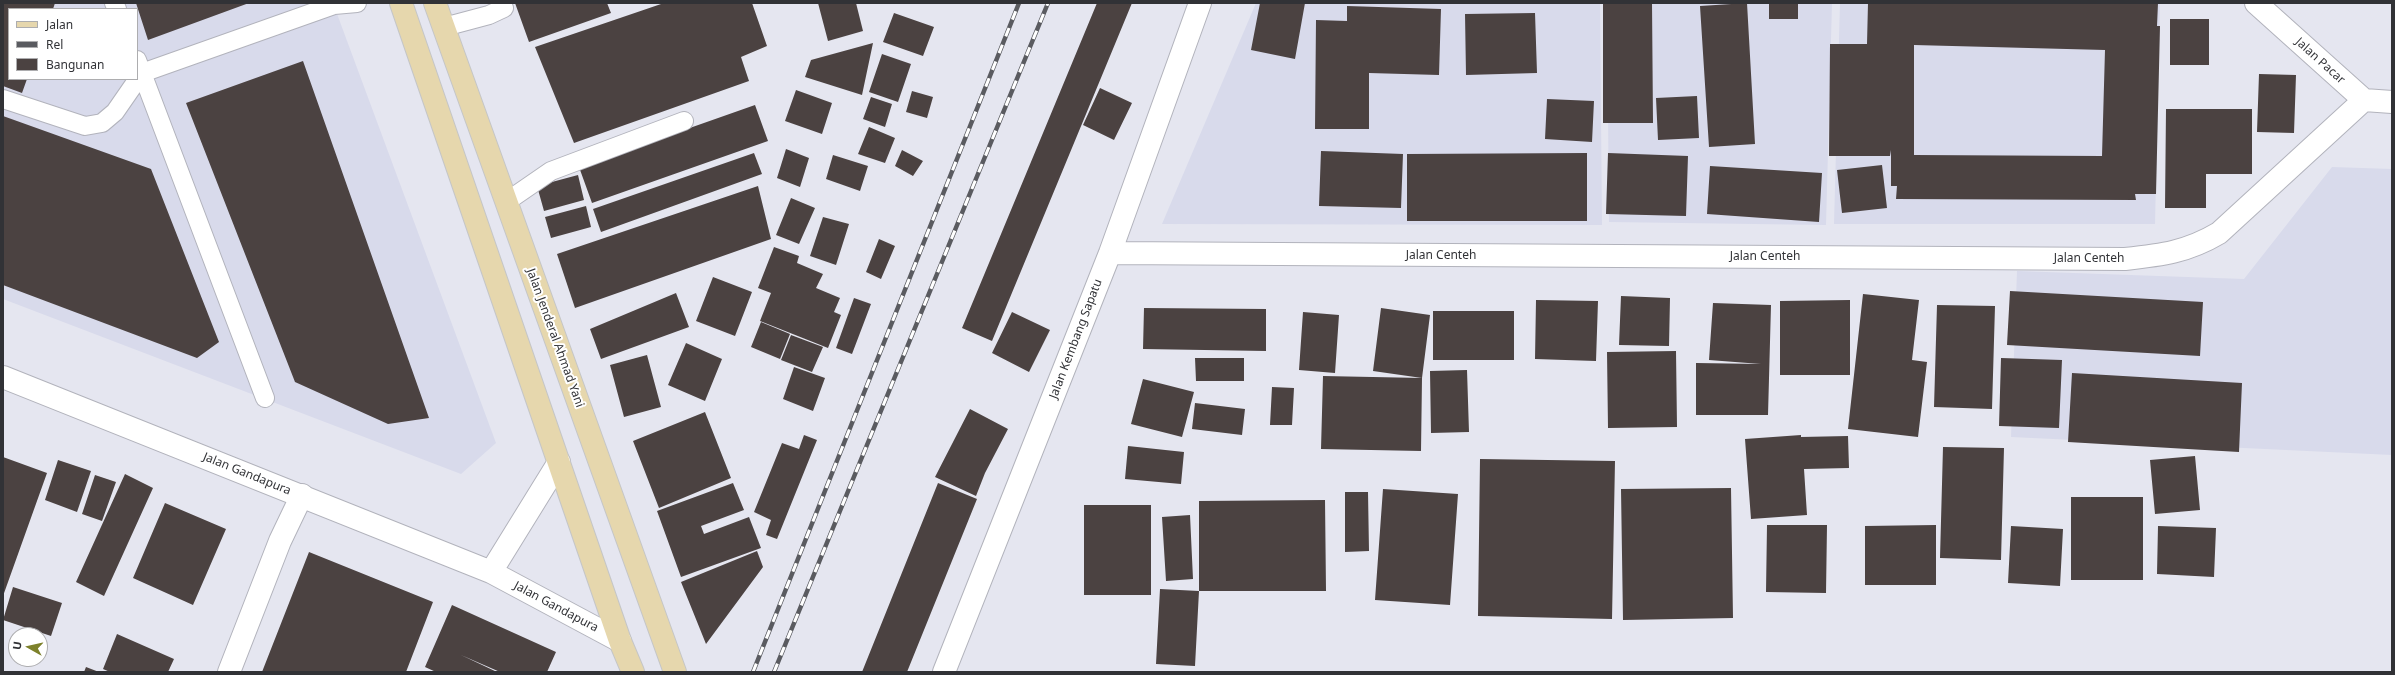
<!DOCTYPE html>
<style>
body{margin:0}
#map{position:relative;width:2395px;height:675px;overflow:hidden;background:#e5e6f0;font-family:"Noto Sans",sans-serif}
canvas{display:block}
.frame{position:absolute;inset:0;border:4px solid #313236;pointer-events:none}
.legend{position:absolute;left:8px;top:8px;width:130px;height:72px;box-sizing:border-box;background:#fff;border:1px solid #adadaf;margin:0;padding:5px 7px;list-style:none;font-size:12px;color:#313236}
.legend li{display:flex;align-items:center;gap:8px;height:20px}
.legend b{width:20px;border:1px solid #adadaf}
.north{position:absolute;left:8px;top:627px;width:40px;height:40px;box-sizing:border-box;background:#fff;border:1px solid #adadaf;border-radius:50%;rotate:278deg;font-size:11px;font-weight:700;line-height:16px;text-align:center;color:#313236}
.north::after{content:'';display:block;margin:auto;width:14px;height:18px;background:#7d812b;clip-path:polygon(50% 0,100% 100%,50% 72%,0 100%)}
</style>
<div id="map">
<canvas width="2395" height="675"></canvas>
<div class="frame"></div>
<ul class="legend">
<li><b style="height:5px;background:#e6d7ad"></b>Jalan</li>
<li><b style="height:5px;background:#5a5b60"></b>Rel</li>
<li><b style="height:11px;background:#4b4241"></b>Bangunan</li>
</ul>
<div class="north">U</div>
</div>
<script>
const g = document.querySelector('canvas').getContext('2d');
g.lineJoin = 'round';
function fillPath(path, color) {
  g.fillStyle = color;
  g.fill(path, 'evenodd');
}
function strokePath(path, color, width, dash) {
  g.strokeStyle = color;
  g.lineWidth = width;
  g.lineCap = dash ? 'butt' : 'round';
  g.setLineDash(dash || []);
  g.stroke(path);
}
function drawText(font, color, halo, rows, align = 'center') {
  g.font = font + ' "Noto Sans",sans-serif';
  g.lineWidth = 4;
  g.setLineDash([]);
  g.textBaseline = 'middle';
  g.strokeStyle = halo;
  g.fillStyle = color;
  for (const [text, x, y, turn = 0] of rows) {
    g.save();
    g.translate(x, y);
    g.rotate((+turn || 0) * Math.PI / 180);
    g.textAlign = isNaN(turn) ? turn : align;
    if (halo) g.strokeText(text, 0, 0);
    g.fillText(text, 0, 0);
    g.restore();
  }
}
fillPath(new Path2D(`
 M 3,3 L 333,3 L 496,443 L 461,474 L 3,299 ZM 9,9 L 137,9 L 137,79 L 9,79 Z
 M 1256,3 L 1600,3 L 1602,225 L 1162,224 Z
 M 1607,3 L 1832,3 L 1826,225 L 1609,222 Z
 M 1840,3 L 2160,3 L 2155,224 L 1834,224 Z
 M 2332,167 L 2392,169 L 2392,455 L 2011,437 L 2017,271 L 2244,279 Z`), '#d8daeb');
fillPath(new Path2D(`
 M 3,3 L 55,3 L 53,9 L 9,9 L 9,79 L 27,79 L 22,93 L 3,86 Z
 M 136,3 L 249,3 L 148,40 Z
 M 515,3 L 607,3 L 611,13 L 529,42 Z
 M 664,3 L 752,3 L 767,46 L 741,57 L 749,81 L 574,143 L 535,47 Z
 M 818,3 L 856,3 L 863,31 L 828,41 Z
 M 1097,3 L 1132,3 L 992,341 L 962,328 Z
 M 1260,3 L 1305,3 L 1295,59 L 1251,50 Z
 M 1603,3 L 1652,3 L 1653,123 L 1603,123 Z
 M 1747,3 L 1755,144 L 1709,147 L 1700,6 Z
 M 1769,3 L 1798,3 L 1798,19 L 1769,19 Z
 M 1868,3 L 2158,3 L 2157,26 L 2160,26 L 2156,194 L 2135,194 L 2136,200 L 1896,199 L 1897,186 L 1891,186 L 1891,150 L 1890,156 L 1829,156 L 1830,44 L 1867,44 ZM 1914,45 L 2105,50 L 2102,156 L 1914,155 Z
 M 1347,6 L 1441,9 L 1439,75 L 1369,73 L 1369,129 L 1315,129 L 1316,20 L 1347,21 Z
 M 894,13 L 934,27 L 923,56 L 883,42 Z
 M 1535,13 L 1537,73 L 1466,75 L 1465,14 Z
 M 2170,19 L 2209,19 L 2209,65 L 2170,65 Z
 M 873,43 L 862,95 L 805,77 L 811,60 Z
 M 882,54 L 911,64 L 898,102 L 869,92 Z
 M 303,61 L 429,418 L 388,424 L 295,382 L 186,103 Z
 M 2259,74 L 2296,75 L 2294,133 L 2257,132 Z
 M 1100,88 L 1132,103 L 1114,140 L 1083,125 Z
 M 796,90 L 832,103 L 822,134 L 785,121 Z
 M 912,91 L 933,97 L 927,118 L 906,112 Z
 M 1697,96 L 1699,138 L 1658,140 L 1656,98 Z
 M 871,97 L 892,104 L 885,127 L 863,119 Z
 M 1547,99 L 1594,101 L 1592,142 L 1545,139 Z
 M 755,105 L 768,141 L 592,203 L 579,167 Z
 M 2166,109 L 2252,109 L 2252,174 L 2206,174 L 2206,208 L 2165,208 Z
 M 3,116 L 151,169 L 219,342 L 197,358 L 3,285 Z
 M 869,127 L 895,138 L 885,163 L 858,154 Z
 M 786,149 L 809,158 L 800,187 L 777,178 Z
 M 902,150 L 923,161 L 913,176 L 895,166 Z
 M 1321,151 L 1403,154 L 1401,208 L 1319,206 Z
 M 754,153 L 762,174 L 601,232 L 593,209 Z
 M 1587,153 L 1587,221 L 1407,221 L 1407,154 Z
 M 1608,153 L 1688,156 L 1686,216 L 1606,214 Z
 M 833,155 L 868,166 L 860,191 L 826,179 Z
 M 1882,165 L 1887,208 L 1842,213 L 1837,170 Z
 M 1710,166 L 1822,173 L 1819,222 L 1707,214 Z
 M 578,175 L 584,200 L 544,211 L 537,186 Z
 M 758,186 L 771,239 L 575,308 L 557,254 Z
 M 791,198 L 815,208 L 799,244 L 776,235 Z
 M 586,206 L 591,227 L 551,238 L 545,217 Z
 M 823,217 L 849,224 L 836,265 L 810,256 Z
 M 879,239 L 895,246 L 881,279 L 866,272 Z
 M 774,247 L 799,256 L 797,263 L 823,274 L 816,288 L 840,298 L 834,312 L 841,315 L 828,348 L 760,321 L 771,293 L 758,288 Z
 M 713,277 L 752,292 L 735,336 L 696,321 Z
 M 2010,291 L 2203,302 L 2200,356 L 2007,345 Z
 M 676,293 L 689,327 L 601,359 L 590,329 Z
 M 1863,294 L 1919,300 L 1912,360 L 1927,362 L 1918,437 L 1848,429 Z
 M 1621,296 L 1670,298 L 1669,346 L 1619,345 Z
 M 854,298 L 871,304 L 852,354 L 836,348 Z
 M 1536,300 L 1598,301 L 1596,361 L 1535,359 Z
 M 1850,300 L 1850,375 L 1780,375 L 1780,301 Z
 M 1713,303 L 1771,305 L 1768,415 L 1696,415 L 1696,363 L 1761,364 L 1709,360 Z
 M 1937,305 L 1995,306 L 1992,409 L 1934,407 Z
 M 1144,308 L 1266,309 L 1266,351 L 1143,349 Z
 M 1381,308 L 1430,315 L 1422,378 L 1373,371 Z
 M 1433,311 L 1514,311 L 1514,360 L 1433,360 Z
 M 1012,312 L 1050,330 L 1029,372 L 992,353 Z
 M 1303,312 L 1339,315 L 1335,373 L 1299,370 Z
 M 761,322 L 790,334 L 780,359 L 751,347 Z
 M 791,335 L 823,347 L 812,372 L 781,360 Z
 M 686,343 L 722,359 L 705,401 L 668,385 Z
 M 1676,351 L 1677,427 L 1608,428 L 1607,352 Z
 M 647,355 L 661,407 L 624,417 L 610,365 Z
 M 1195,358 L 1244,358 L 1244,381 L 1196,381 Z
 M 2001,358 L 2062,360 L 2059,428 L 1999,426 Z
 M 794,367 L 825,378 L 813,411 L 783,399 Z
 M 1467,370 L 1469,432 L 1431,433 L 1430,371 Z
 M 2072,373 L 2242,383 L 2239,452 L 2068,442 Z
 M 1323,376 L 1422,378 L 1421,451 L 1321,449 Z
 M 1143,379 L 1194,392 L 1182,437 L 1131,424 Z
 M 1272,387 L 1294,388 L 1292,425 L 1270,425 Z
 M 1195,403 L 1245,409 L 1242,435 L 1192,429 Z
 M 970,409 L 1008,429 L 985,473 L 976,496 L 935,477 Z
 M 705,412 L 731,478 L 659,508 L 633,441 Z
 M 804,435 L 817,440 L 777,539 L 766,535 L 771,520 L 754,512 L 782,443 L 799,449 Z
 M 1801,435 L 1801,437 L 1848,436 L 1849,468 L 1804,469 L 1807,515 L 1751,519 L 1745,439 Z
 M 1128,446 L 1184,452 L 1181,484 L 1125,479 Z
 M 1943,447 L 2004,448 L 2001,560 L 1940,558 Z
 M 2195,456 L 2200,510 L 2155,514 L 2150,460 Z
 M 3,457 L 47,473 L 3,596 Z
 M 1480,459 L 1615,461 L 1612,619 L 1478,616 Z
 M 58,460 L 91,471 L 77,512 L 45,500 Z
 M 125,474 L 153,488 L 104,596 L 76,582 Z
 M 95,475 L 116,482 L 102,521 L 82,514 Z
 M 733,483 L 744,510 L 701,526 L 704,534 L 749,517 L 761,548 L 681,577 L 657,511 Z
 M 938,483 L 977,499 L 907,672 L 862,672 Z
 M 1731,488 L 1733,618 L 1623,620 L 1621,489 Z
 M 1383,489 L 1458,494 L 1450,605 L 1375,600 Z
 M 1345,492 L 1368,492 L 1369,551 L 1345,552 Z
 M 2071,497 L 2143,497 L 2143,580 L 2071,580 Z
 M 1325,500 L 1326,591 L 1199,591 L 1199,501 Z
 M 165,503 L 226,529 L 193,605 L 133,578 Z
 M 1084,505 L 1151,505 L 1151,595 L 1084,595 Z
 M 1190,515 L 1193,579 L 1166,581 L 1162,517 Z
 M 1767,525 L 1827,525 L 1826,593 L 1766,592 Z
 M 1936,525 L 1936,585 L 1865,585 L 1865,526 Z
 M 2011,526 L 2063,529 L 2060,586 L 2008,583 Z
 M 2158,526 L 2216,528 L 2214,577 L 2157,574 Z
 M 757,551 L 763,567 L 706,644 L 681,582 Z
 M 309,552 L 433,602 L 406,672 L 262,672 Z
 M 13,587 L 62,603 L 51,636 L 3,620 Z
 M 1160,589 L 1199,591 L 1195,666 L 1156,664 Z
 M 452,605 L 556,652 L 547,672 L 500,672 L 461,655 L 497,672 L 436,672 L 425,667 Z
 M 117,634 L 174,659 L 168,672 L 110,672 L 103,669 Z
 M 86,667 L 99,672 L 84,672 Z`), '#4b4241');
const service = new Path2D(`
 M 114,3 L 117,9
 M 444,27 L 489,15 L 504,8
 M 137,60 L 142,73 L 334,5 L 357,3
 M 3,99 L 85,126 L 102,123 L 115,112 L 142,73 L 265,398
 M 506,202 L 551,171 L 684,121`);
const minor = new Path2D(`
 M 2256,3 L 2364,100 L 2392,102
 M 1110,253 L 2125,259 C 2162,255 2187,252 2219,233 L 2364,100
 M 229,672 L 280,541 L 302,495
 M 944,672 L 1110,253 L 1200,3`);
const tertiary = new Path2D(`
 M 3,377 L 491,572 L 620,641
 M 491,572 L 559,462`);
const primary = new Path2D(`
 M 401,3 L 620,641 L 633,672
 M 435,3 L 675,672`);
strokePath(service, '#b2b3bc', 20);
strokePath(minor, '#b2b3bc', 24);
strokePath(tertiary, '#b2b3bc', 24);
strokePath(primary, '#c5c6c7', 24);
strokePath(service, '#fff', 18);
strokePath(minor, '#fff', 22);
strokePath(tertiary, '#fff', 22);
strokePath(primary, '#e6d7ad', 22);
const rail = new Path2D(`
 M 753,672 L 1019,3
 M 774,672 L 1048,3`);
strokePath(rail, '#5a5b60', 4.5);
strokePath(rail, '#fff', 3, [9]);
drawText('12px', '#313236', '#fff', [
 ["Jalan Pacar",2320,61,42],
 ["Jalan Centeh",1441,256],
 ["Jalan Centeh",1765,257],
 ["Jalan Centeh",2089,259],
 ["Jalan Jenderal Ahmad Yani",555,338,70],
 ["Jalan Kembang Sapatu",1076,339,-69],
 ["Jalan Gandapura",247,474,22],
 ["Jalan Gandapura",556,607,28]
]);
</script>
